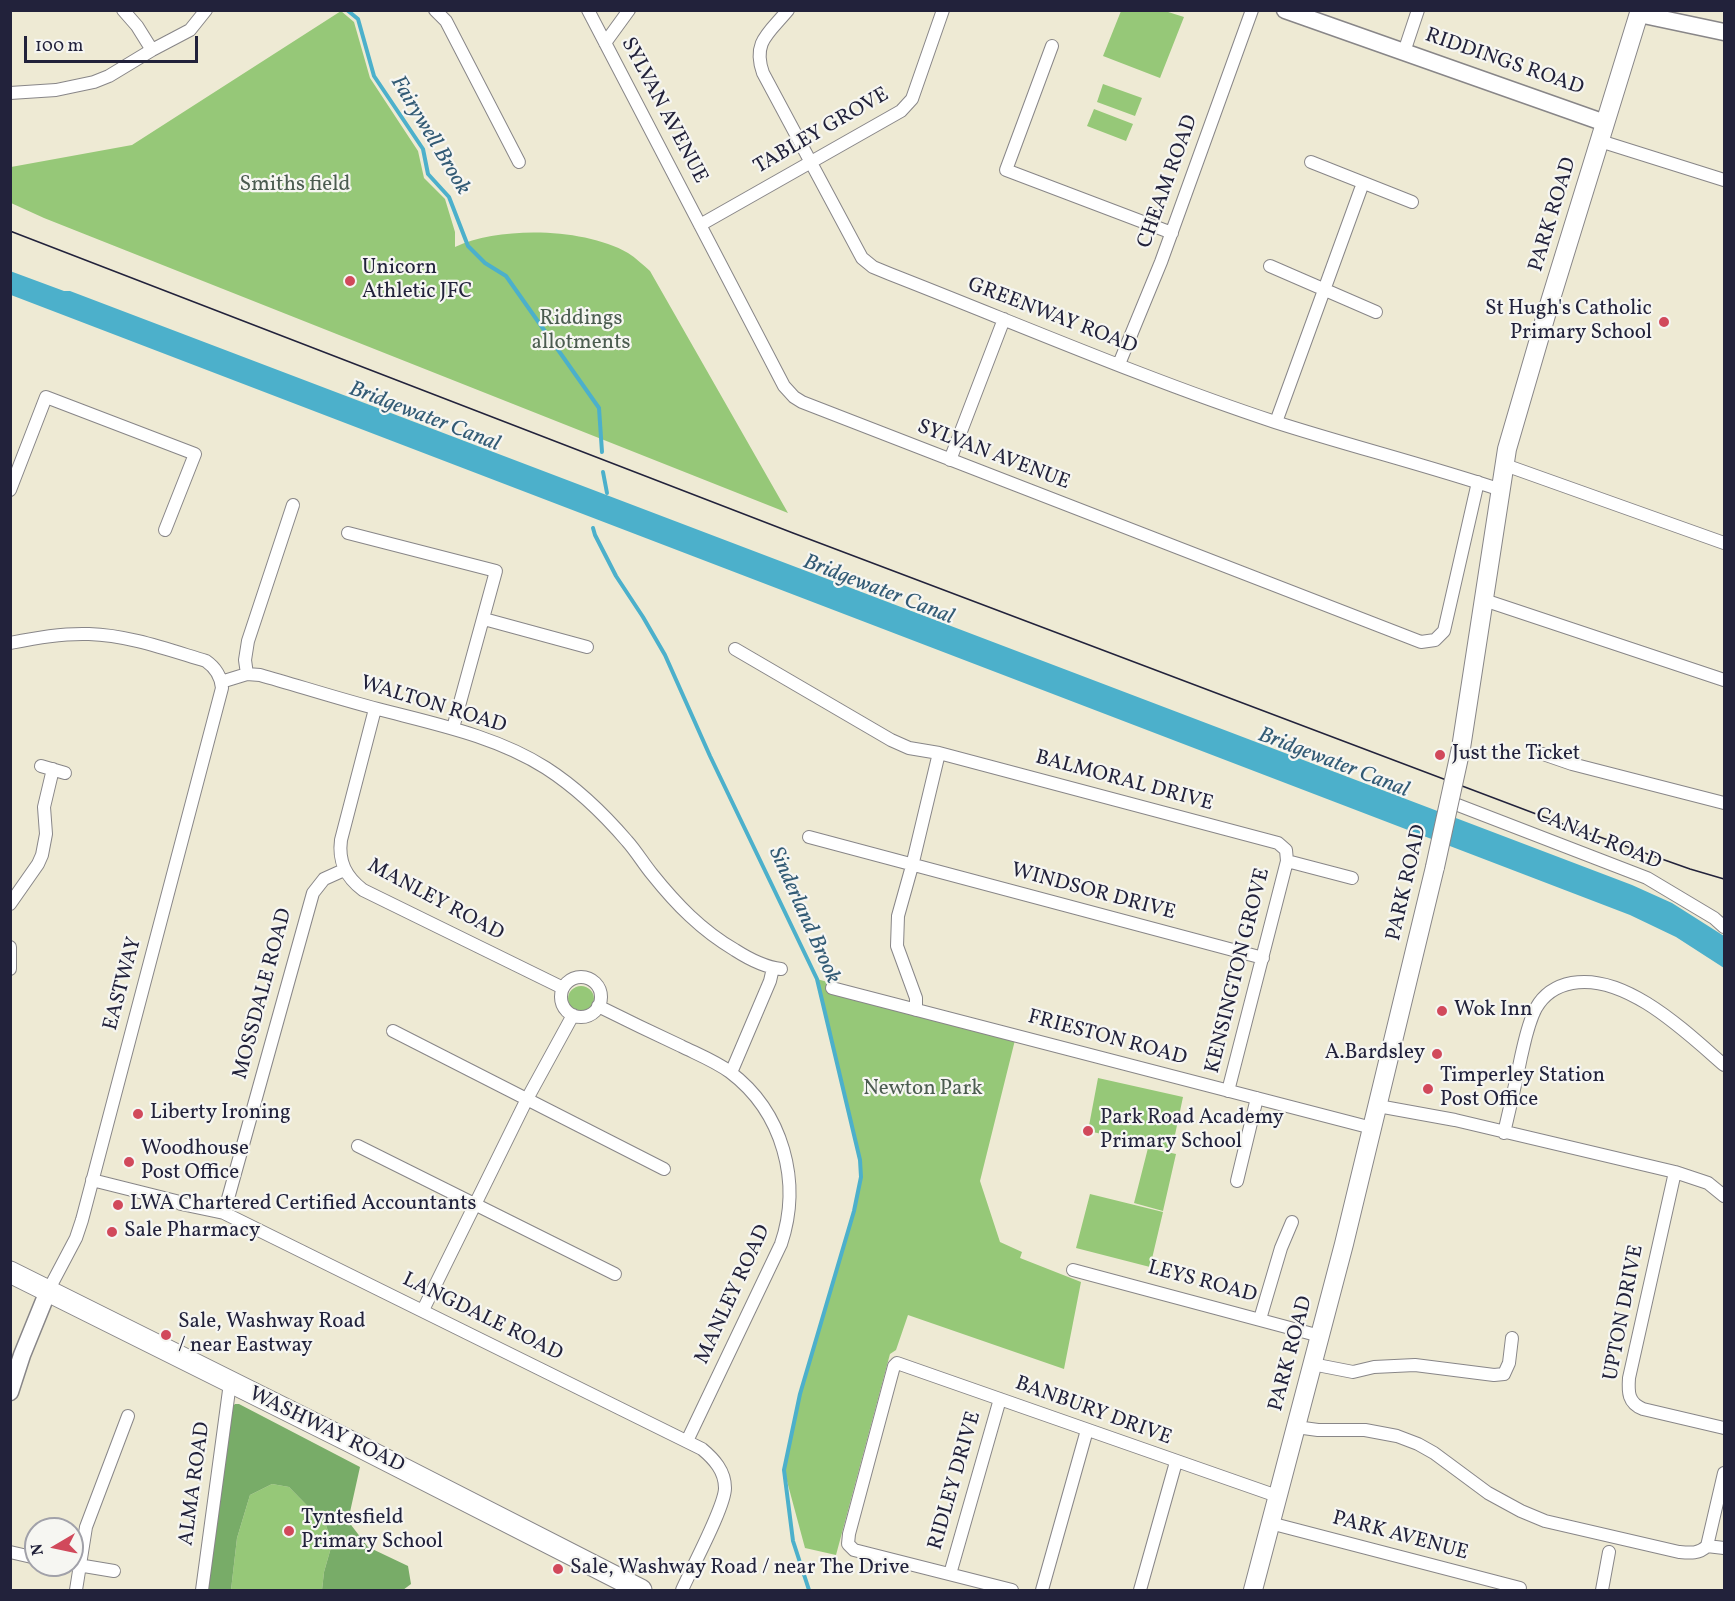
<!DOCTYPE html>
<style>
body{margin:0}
#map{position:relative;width:1735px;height:1601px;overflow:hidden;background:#eeead4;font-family:Vollkorn,serif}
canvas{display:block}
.frame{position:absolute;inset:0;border:12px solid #22223b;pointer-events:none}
.north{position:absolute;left:24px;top:1517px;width:60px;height:60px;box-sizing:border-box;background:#f6f6f2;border:2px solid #a1a1a9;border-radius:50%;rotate:261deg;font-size:16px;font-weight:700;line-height:24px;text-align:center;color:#22223b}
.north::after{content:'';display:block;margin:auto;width:21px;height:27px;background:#d1495b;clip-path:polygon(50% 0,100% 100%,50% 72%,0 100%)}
.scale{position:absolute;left:24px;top:36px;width:174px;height:27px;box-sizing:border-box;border:3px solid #22223b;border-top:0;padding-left:8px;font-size:18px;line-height:21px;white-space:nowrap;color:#22223b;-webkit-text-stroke:4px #f6f6f2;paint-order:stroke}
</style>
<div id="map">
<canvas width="1735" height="1601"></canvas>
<div class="frame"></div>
<div class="north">N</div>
<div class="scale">100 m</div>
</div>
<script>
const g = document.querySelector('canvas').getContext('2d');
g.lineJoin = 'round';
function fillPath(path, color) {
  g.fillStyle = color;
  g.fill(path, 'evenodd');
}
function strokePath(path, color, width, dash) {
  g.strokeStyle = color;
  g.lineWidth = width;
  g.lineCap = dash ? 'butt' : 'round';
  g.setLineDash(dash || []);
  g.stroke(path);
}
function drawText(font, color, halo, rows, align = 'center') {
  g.font = font + ' Vollkorn,serif';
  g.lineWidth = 4.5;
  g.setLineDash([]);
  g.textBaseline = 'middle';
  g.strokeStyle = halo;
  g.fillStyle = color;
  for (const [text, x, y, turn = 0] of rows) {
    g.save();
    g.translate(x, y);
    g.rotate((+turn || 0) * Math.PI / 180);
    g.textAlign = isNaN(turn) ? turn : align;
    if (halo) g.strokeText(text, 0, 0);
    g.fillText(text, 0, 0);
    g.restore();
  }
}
fillPath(new Path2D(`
 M 341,11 L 354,22 L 370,78 L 418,151 L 424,178 L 445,199 L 455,232 L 455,247 C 501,226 584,228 628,253 C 636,258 643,265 650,271 L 788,513 L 44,218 L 11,203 L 11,167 L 132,145 Z
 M 1121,11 L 1165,11 L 1184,17 L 1160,78 L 1103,56 Z
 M 1103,84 L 1142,98 L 1135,116 L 1097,102 Z
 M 1094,109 L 1133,124 L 1126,141 L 1087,126 Z
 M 817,979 L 1016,1036 L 980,1181 L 1000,1242 L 1022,1252 L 1020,1258 L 1081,1282 L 1064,1369 L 908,1315 L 896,1350 L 890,1354 L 836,1555 L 805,1548 L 784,1470 L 800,1393 L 854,1211 L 861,1177 L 860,1160 Z
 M568 999a13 13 0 1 1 26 0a13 13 0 1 1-26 0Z
 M 1098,1078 L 1183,1097 L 1172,1149 L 1088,1131 Z
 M 1148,1148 L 1176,1154 L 1163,1211 L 1134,1203 Z
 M 1090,1194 L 1163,1212 L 1150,1267 L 1076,1248 Z
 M 272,1484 L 289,1487 L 326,1525 L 332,1544 L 324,1572 L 322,1590 L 231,1590 L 237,1538 L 250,1495 Z`), '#96c878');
fillPath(new Path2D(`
 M 235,1404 L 239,1404 L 360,1467 L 348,1521 L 368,1547 L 408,1566 L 411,1584 L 403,1590 L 322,1590 L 324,1572 L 332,1544 L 326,1525 L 289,1487 L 272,1484 L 250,1495 L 237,1538 L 231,1590 L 207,1590 L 231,1408 Z`), '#78ac68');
fillPath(new Path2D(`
 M 10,271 L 64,291 L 70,291 L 1632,885 L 1672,903 L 1724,936 L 1724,968 L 1676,937 L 1630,915 L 11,295 Z`), '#4cb0cb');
strokePath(new Path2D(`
 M 347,10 L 358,19 L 374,76 L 423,149 L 428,174 L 449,197 L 468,246 L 485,263 L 506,276 L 599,408 L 602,452
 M 603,472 L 607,493
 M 593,528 L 595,535 L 616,576 L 643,617 L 665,655 L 710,756 L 817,979 L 860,1160 L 861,1177 L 854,1211 L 800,1394 L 784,1470 L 793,1541 L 809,1590`), '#4cb0cb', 4);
const minor = new Path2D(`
 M 123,10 L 137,26 L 152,50
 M 435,10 L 446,21 L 519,162
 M 588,10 L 784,386 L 794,397 L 802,402 L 1421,642 L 1435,640 L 1444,631 L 1478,482
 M 788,10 C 769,33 752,42 763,73 L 862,258 L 873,267 L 890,274 C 1018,324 1145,379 1275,422 C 1350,446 1426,465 1501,490
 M 605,43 L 629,10
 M 1052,46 L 1006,170 L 1172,233
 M 1404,52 L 1418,10
 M 10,93 L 56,90 L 94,82 L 109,76 L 152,50 L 190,30 L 206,10
 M 1600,141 L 1724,180
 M 1311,162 L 1412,202
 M 700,225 L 901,111 L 912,99 L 943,10
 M 1270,266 L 1376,312
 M 1119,364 L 1161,262 L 1252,10
 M 1276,422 L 1363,183
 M 950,460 L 1004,319
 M 1505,465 L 1724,543
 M 10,490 L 46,397 L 195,454 L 165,530
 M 348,533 L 496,571 L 453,728
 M 1484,600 L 1724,680
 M 484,619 L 587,647
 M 10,643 C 36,638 63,633 89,634 C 128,635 169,650 206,661 C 216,668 221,676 222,688 L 82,1220 L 76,1238 L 48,1291
 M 735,649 L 891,740 L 909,748 L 939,753 L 1278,843 L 1286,850 L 1287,861 L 1228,1091
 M 247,674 L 245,660 L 248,641 L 293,505
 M 221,682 L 247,674 L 260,675 C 299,686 339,699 378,709 C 435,724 496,736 546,768 C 577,788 603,813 627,841 C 636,851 643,863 652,874 C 676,904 701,930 735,950 C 749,959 764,967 781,969
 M 375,709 L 341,840 C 338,862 346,877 363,890 L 563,988
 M 1543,754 L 1572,764 L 1724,803
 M 41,766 L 65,773
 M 1450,802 L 1647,878 L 1714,918 L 1724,927
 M 809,837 L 1263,958
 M 1287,861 L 1352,878
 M 10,904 L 38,864 L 42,855 L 46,834 L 44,807 L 53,769
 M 10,947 L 10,969
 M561 997a20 20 0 1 1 40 0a20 20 0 1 1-40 0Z
 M 832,988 L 1372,1128
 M 598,1006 C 626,1020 653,1033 681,1046 C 697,1054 715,1061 730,1072 C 783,1112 802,1182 781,1244 L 687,1441
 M 916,1010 L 916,998 L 897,946 L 898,916 L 912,866 L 939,753
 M 393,1031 L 664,1169
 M 729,1071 L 733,1068 L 770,981 L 773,968
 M 1378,1106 L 1455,1120 L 1675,1172 L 1708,1183 L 1724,1196
 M 1504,1133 C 1510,1107 1516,1082 1521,1057 C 1525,1040 1528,1023 1536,1008 C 1544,994 1556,986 1572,983 C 1626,973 1686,1032 1724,1065
 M 358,1146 L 615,1274
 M 1675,1172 L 1629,1378 C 1628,1392 1628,1403 1643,1409 L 1724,1428
 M 92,1180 L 176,1201 L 181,1204 L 224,1213 L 702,1449 C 714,1459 725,1471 725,1488 C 725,1507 691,1569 682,1590
 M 1237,1181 L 1257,1098
 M 224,1213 L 313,893 L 324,879 L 344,870
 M 1073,1270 L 1320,1336
 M 423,1310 L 527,1099 L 573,1015
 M 1260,1319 L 1281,1248 L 1292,1222
 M 1312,1364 L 1353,1372 L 1374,1367 L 1415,1365 L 1494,1375 L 1504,1374 L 1509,1363 L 1512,1338
 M 1296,1427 L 1318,1430 L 1365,1430 L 1397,1436 L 1418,1444 L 1434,1453 L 1488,1493 L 1521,1511 L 1545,1521 L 1679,1552 C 1690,1553 1699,1554 1707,1546 L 1724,1548
 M 1270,1523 L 1520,1588
 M 1707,1546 L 1724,1473
 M 10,1552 L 36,1558
 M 72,1564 L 114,1571
 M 950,1574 L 1000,1399
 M 76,1590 L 86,1527 L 128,1416
 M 202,1590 L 230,1383
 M 1012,1590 L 854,1550 L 848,1544 L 849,1534 L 894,1366 L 897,1363 L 1277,1496
 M 1042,1590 L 1087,1430
 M 1140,1590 L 1176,1462
 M 1602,1590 L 1609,1552`);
const tertiary = new Path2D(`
 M 1285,10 L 1605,123
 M 1639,14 L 1724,32
 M 10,1392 L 22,1355 L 48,1291`);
const secondary = new Path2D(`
 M 1461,748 L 1507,449 L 1549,305 L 1640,10
 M 1253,1590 L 1344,1244 L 1435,867`);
const trunk = new Path2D(`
 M 10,1272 L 349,1441 L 641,1590`);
strokePath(minor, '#888688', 14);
strokePath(tertiary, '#888688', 19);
strokePath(secondary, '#888688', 20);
strokePath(trunk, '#888688', 23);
strokePath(minor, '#fff', 12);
strokePath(tertiary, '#fff', 16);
strokePath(secondary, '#fff', 18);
strokePath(trunk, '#fff', 21);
strokePath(new Path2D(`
 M 10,231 L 793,533 L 1560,823 L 1690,869 L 1724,879`), '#22223b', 1.5);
const secondaryBridge = new Path2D(`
 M 1435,867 L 1461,748`);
strokePath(secondaryBridge, '#888688', 20, []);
strokePath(secondaryBridge, '#fff', 18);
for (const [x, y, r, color] of [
 [350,281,6,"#d1495b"],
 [1664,322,6,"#d1495b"],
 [1440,755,6,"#d1495b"],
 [1442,1011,6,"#d1495b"],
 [1437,1054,6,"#d1495b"],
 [1428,1089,6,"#d1495b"],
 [138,1114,6,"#d1495b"],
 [1088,1131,6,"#d1495b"],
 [129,1162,6,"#d1495b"],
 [118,1205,6,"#d1495b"],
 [112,1232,6,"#d1495b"],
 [166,1335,6,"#d1495b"],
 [289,1531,6,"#d1495b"],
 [558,1569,6,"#d1495b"]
]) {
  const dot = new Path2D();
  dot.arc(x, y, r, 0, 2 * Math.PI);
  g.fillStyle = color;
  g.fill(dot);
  strokePath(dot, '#f6f6f2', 2);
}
drawText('21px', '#22223b', '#f6f6f2', [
 ["RIDDINGS ROAD",1504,63,19],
 ["SYLVAN AVENUE",663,111,62],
 ["TABLEY GROVE",822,132,-30],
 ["CHEAM ROAD",1169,182,-70],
 ["PARK ROAD",1554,215,-73],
 ["GREENWAY ROAD",1052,317,21],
 ["SYLVAN AVENUE",993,456,21],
 ["WALTON ROAD",433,706,17],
 ["BALMORAL DRIVE",1124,782,15],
 ["CANAL ROAD",1598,840,22],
 ["PARK ROAD",1408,883,-77],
 ["WINDSOR DRIVE",1093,893,15],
 ["MANLEY ROAD",435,901,28],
 ["KENSINGTON GROVE",1239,971,-76],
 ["EASTWAY",124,984,-75],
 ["MOSSDALE ROAD",264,994,-75],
 ["FRIESTON ROAD",1107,1039,15],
 ["LEYS ROAD",1202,1283,15],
 ["MANLEY ROAD",734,1295,-65],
 ["UPTON DRIVE",1625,1313,-79],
 ["LANGDALE ROAD",482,1318,26],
 ["PARK ROAD",1292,1354,-75],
 ["BANBURY DRIVE",1093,1412,20],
 ["WASHWAY ROAD",326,1431,26],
 ["RIDLEY DRIVE",956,1481,-74],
 ["ALMA ROAD",196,1484,-82],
 ["PARK AVENUE",1400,1537,15]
]);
drawText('21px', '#4b5c50', '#f6f6f2', [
 ["Smiths field",295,186],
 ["Riddings",581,320],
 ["allotments",581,344],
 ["Newton Park",923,1090]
]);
drawText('21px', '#22223b', '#f6f6f2', [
 ["Unicorn",362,269],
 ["Athletic JFC",362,293],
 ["St Hugh's Catholic",1652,310,"right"],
 ["Primary School",1652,334,"right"],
 ["Just the Ticket",1452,755],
 ["Wok Inn",1454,1011],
 ["A.Bardsley",1425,1054,"right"],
 ["Timperley Station",1440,1077],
 ["Post Office",1440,1101],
 ["Liberty Ironing",150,1114],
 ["Park Road Academy",1100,1119],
 ["Primary School",1100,1143],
 ["Woodhouse",141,1150],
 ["Post Office",141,1174],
 ["LWA Chartered Certified Accountants",130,1205],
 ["Sale Pharmacy",124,1232],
 ["Sale, Washway Road",178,1323],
 ["/ near Eastway",178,1347],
 ["Tyntesfield",301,1519],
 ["Primary School",301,1543],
 ["Sale, Washway Road / near The Drive",570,1569]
], 'left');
drawText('italic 22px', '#335b75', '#f6f6f2', [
 ["Fairywell Brook",429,136,59],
 ["Bridgewater Canal",424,418,21],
 ["Bridgewater Canal",878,591,21],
 ["Bridgewater Canal",1333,764,21],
 ["Sinderland Brook",803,916,66]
]);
</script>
